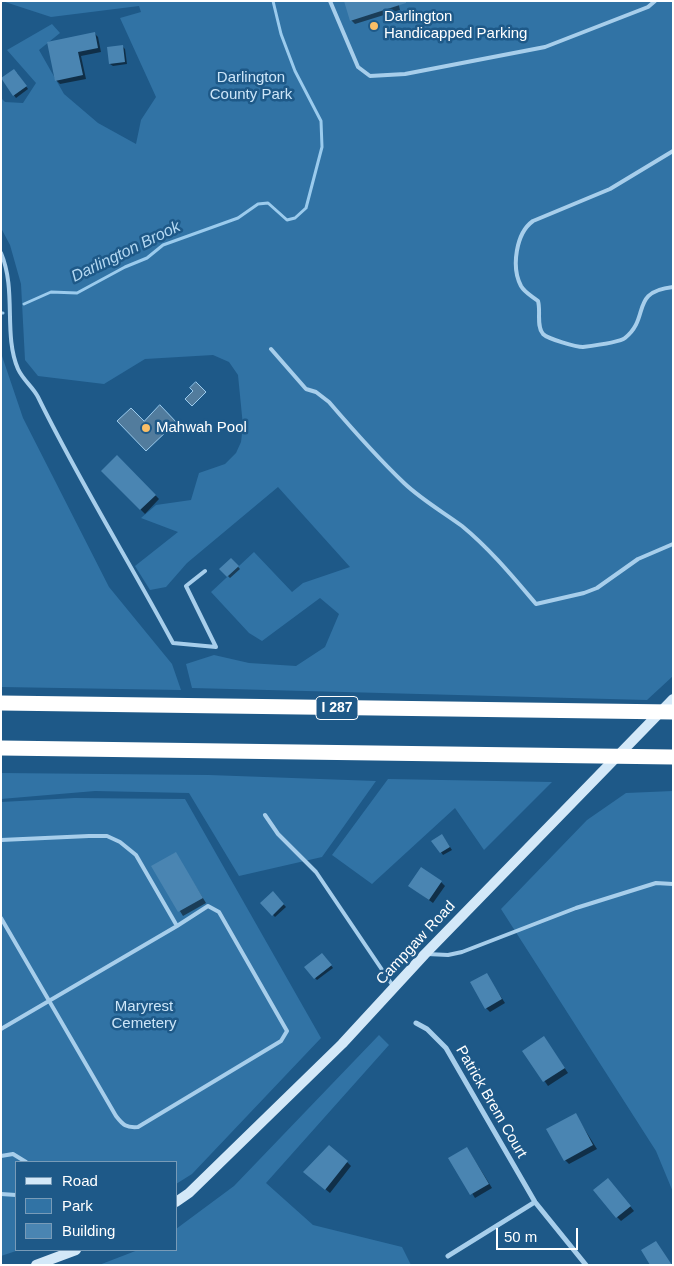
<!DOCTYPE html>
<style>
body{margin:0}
#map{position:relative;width:674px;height:1266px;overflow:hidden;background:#1e5988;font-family:Helvetica,sans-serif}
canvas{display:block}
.frame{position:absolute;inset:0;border:2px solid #fff;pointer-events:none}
.legend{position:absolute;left:15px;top:1161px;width:162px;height:90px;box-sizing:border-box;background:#1e5988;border:1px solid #789bb8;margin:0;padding:6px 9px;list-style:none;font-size:15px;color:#fff}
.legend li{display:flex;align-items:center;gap:10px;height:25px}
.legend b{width:25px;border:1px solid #789bb8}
.scale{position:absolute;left:496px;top:1228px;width:82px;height:22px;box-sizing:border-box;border:2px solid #fff;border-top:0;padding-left:6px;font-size:15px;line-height:18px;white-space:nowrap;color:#fff;-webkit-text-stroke:4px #1e5988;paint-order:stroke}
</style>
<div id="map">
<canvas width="674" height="1266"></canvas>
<div class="frame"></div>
<ul class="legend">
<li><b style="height:6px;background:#d3e8f8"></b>Road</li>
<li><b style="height:14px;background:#3173a5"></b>Park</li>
<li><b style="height:14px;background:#4a85b2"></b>Building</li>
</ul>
<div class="scale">50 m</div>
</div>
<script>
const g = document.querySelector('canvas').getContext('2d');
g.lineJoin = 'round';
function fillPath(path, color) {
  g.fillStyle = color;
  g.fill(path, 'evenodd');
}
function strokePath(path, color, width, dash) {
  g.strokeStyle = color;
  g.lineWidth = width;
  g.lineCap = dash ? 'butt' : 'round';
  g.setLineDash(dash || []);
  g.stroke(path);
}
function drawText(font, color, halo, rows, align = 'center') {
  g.font = font + ' Helvetica,sans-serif';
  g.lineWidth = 5;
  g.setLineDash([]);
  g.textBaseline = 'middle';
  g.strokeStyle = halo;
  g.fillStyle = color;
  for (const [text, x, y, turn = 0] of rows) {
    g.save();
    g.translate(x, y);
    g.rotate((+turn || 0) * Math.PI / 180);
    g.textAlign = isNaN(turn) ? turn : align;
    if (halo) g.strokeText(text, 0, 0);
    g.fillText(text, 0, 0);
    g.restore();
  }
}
fillPath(new Path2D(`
 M 2,1 L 673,1 L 673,676 L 647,700 L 192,688 L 186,664 L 214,655 L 249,663 L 296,666 L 325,647 L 339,614 L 320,598 L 262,641 L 249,633 L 211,592 L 254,552 L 292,592 L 303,583 L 350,567 L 278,487 L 187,563 L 166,587 L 150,590 L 135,566 L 178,532 L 141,518 L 156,505 L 191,500 L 199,473 L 225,464 L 236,453 L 241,442 L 243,426 L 238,375 L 229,362 L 213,355 L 145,359 L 104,384 L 38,376 L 25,360 L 21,284 L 10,245 L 1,228 L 1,98 L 5,102 L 23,103 L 36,83 L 7,50 L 52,24 L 60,33 L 39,50 L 64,94 L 98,123 L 136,144 L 141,120 L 156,97 L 120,18 L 141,12 L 139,6 L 51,17 Z
 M 1,328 L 2,356 L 23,418 L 109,587 L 172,664 L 181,690 L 1,687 Z
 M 1,773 L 209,775 L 376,781 L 322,857 L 239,876 L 189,793 L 95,791 L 1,799 Z
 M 388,779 L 552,782 L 484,850 L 455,808 L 372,884 L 332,855 Z
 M 673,791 L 673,1192 L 656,1151 L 501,909 L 587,820 L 626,793 Z
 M 75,798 L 185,799 L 321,1038 L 192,1174 L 176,1184 L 176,1162 L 16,1162 L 16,1250 L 19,1250 L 1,1256 L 1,802 Z
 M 379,1035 L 389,1045 L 266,1183 L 313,1225 L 402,1247 L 411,1265 L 99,1265 L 138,1250 L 176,1250 L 176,1229 L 234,1186 Z`), '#3173a5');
const water = new Path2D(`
 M 196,382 L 206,392 L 192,406 L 185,399 L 193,391 L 190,388 Z
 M 160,405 L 178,424 L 173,429 L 171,427 L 146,451 L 117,421 L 131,408 L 144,421 Z`);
fillPath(water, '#527c9d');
strokePath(water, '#9bcbed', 1);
fillPath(new Path2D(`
 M 398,1 L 400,10 L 355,24 L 351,20 Z
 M 94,33 L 98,37 L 101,52 L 81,56 L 86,79 L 60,84 L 56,80 L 48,43 Z
 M 122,46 L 125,49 L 127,64 L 113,66 L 110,64 Z
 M 17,73 L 28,89 L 16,98 L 2,79 Z
 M 117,456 L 159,499 L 145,514 L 102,471 Z
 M 231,559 L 240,569 L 230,578 L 221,569 Z
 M 444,838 L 452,850 L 443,855 L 433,841 Z
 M 175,853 L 206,903 L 183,916 L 153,867 Z
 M 441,882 L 445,886 L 433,903 L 410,886 Z
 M 273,893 L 286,907 L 275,917 L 262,903 Z
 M 325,957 L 333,968 L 317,980 L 315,978 Z
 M 486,974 L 505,1003 L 490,1012 L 486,1008 Z
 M 544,1038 L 568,1073 L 548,1086 L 524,1051 Z
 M 575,1114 L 597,1149 L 569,1164 L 565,1160 Z
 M 467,1148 L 492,1188 L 475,1198 L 450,1158 Z
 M 347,1162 L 351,1166 L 330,1193 L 309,1176 Z
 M 612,1184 L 634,1211 L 621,1221 L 617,1217 Z`), '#0007');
strokePath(new Path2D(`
 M 24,304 L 51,292 L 77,293 L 125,267 L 147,258 L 163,245 L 238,218 L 258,204 L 268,203 L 287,220 L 295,218 L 306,208 L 322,147 L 321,121 L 295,71 L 281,34 L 273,1
 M 1,313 L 3,313`), '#9bcbed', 3);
fillPath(new Path2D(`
 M 344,1 L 406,1 L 406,3 L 350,21 Z
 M 95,32 L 98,48 L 78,52 L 83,75 L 55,81 L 47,42 Z
 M 123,45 L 125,62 L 109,64 L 107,47 Z
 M 14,69 L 27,86 L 13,96 L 1,78 Z
 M 117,455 L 156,495 L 140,510 L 101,471 Z
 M 231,558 L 239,566 L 227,577 L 219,569 Z
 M 442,834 L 450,847 L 440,853 L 431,841 Z
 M 176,852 L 203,898 L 178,912 L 151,866 Z
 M 421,867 L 442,881 L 429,900 L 408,886 Z
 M 273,891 L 284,904 L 272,916 L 260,903 Z
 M 322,953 L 332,965 L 314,979 L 304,967 Z
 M 487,973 L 502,999 L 485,1009 L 470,982 Z
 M 544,1036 L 565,1068 L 543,1082 L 522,1051 Z
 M 576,1113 L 593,1145 L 564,1161 L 546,1129 Z
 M 329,1145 L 348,1161 L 325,1190 L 303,1172 Z
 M 467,1147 L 489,1184 L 470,1195 L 448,1158 Z
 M 608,1178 L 631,1206 L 616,1218 L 593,1190 Z
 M 656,1241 L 672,1265 L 650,1265 L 641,1250 Z`), '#4a85b2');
strokePath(new Path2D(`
 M 330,1 L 358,67 L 370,76 L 405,74 L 545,47 L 648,7 L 655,1
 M 673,151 L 610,189 L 533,221 C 516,233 511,267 521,286 C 525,293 532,296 538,301 C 541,311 536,326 543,334 C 548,339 576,347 583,347 C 591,346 620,342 625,338 C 651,317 629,292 673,287
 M 1,253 C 17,291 3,334 18,369 C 23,380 33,387 38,397 C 79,481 129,561 173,643 L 216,647 L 186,586 L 205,571
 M 271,349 L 306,389 L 316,392 L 329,402 C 353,430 378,458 404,483 C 422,500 443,512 462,526 C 490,549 513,577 536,604 L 584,593 L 597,588 L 638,559 L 673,544
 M 265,815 L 278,834 L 316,872 L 393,986
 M 1,840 L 89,836 L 107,836 L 120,842 L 136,855 L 177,926 L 1,1029
 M 1,918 L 116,1116 C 123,1125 126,1128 138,1127 L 281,1041 L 287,1031 L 219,912 L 208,906 L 177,926
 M 427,954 L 448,955 L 462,952 L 576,908 L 656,883 L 673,884
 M 1,1156 L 13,1154 L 26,1162
 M 1,1194 L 16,1195`), '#a7ceeb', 4);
strokePath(new Path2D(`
 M 416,1023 L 427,1029 L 446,1048 L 535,1202 L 586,1265
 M 448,1256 L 535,1202`), '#a7ceeb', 5);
strokePath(new Path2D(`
 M 176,1202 L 189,1193 L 342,1044 L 425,954 L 673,699
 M 36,1265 L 76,1250`), '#d3e8f8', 10);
strokePath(new Path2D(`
 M 1,703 L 673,712
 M 1,748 L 673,757`), '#fff', 15);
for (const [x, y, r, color] of [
 [374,26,5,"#fabe66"],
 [146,428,5,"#fabe66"]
]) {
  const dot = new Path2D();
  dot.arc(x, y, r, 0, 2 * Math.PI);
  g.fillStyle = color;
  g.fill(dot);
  strokePath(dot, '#1e5988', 2);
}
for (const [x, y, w] of [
 [337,708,42]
]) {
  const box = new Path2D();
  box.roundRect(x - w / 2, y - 11.5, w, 23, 4);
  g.fillStyle = '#1e5988';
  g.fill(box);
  strokePath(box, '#fff', 1);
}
drawText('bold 14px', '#fff', null, [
 ["I 287",337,708]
]);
drawText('15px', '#fff', '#1e5988', [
 ["Darlington",384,17],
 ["Handicapped Parking",384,34],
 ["Mahwah Pool",156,428]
], 'left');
drawText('15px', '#cce5f8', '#1e5988', [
 ["Darlington",251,78],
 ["County Park",251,95],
 ["Maryrest",144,1007],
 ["Cemetery",144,1024]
]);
drawText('15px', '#fff', '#1e5988', [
 ["Campgaw Road",416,943,-47],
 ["Patrick Brem Court",491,1102,60]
]);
drawText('italic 16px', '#b3d8f2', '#1e5988', [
 ["Darlington Brook",126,252,-26]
]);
</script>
